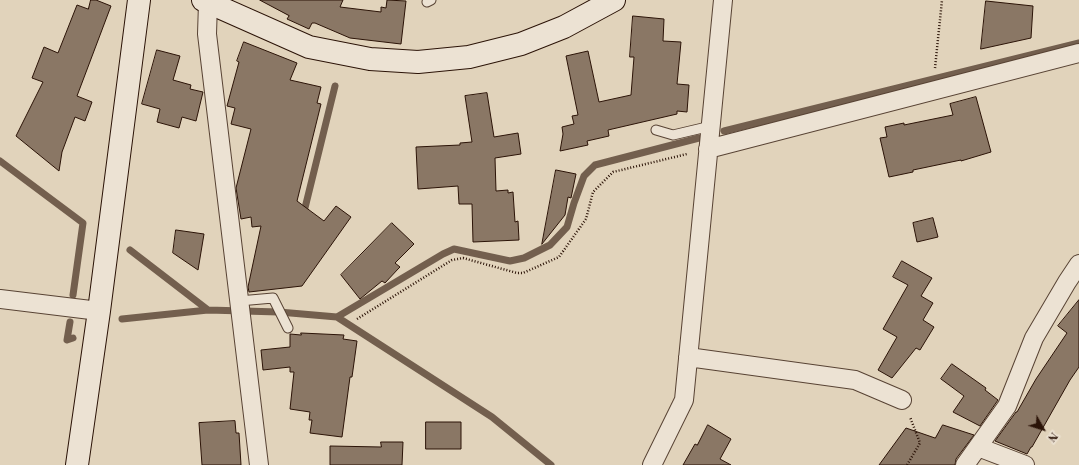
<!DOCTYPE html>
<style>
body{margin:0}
#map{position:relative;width:1079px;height:465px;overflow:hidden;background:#e1d3bb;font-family:"Libre Bodoni",serif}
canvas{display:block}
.north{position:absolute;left:1023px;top:409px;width:40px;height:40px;-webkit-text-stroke:3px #ece2d3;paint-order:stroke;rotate:129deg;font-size:11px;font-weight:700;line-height:16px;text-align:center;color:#2b1307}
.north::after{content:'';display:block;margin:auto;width:14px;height:18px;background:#2b1307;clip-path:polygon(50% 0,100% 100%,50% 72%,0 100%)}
</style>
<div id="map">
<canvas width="1079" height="465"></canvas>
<div class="north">N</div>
</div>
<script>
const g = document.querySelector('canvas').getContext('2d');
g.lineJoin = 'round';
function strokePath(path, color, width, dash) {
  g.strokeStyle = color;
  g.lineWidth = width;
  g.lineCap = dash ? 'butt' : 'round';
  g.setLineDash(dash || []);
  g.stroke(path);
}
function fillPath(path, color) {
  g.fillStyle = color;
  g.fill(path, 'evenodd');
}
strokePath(new Path2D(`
 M 724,131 L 1079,43
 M 0,161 L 83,223 L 73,295
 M 303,216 L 335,86
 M 130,250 L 208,310
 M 337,317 L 443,254 L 454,249 L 510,261 L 524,258 L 550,245 L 567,227 L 574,203 L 584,176 L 595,165 L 699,138
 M 122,319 L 208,310 L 279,312 L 337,317 L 492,417 L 551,465
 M 70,322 L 67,340 L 73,338`), '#735f4e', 7);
const building = new Path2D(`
 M 91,0 L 96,0 L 111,6 L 77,96 L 92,102 L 85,121 L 75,117 L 62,152 L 59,171 L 16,136 L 43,82 L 32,78 L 44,47 L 58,53 L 77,5 L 88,9 Z
 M 260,0 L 343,0 L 340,7 L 381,12 L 381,7 L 386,8 L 387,0 L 406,1 L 401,44 L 350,38 L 315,23 L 312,23 L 309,29 L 287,19 L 289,16 Z
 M 986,1 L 1033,6 L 1031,38 L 981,49 Z
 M 633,16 L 664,19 L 663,41 L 681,42 L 677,84 L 689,85 L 687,112 L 677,111 L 677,114 L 608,130 L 609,136 L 587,141 L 588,145 L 560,151 L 563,134 L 562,127 L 574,124 L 572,116 L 578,115 L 566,56 L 588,51 L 599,102 L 631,95 L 634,57 L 630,57 Z
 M 244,42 L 297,63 L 290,80 L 321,87 L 317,103 L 321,104 L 297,201 L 324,221 L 336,206 L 351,217 L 302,286 L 249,292 L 248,287 L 261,226 L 252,227 L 251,217 L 241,219 L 236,188 L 251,129 L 231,124 L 235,108 L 227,106 L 239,62 L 237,61 Z
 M 157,50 L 180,56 L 173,80 L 191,85 L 190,89 L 203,92 L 196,121 L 182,117 L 179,128 L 157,122 L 160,109 L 142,104 Z
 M 487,93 L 494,137 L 518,133 L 521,154 L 495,158 L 496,191 L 508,190 L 508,193 L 513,192 L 515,222 L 518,221 L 519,240 L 473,242 L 472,204 L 459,204 L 458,186 L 418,189 L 416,147 L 460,145 L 460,143 L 472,142 L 465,96 Z
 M 976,97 L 991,152 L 961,161 L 961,160 L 913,170 L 913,172 L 889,177 L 880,138 L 887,137 L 885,127 L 904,123 L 904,125 L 953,115 L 950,104 Z
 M 556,170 L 576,174 L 571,198 L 568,197 L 565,215 L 542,244 Z
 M 933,218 L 938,237 L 917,242 L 913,223 Z
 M 392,223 L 414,244 L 395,263 L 400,267 L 398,269 L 385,283 L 382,281 L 360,299 L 341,275 Z
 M 176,230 L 204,234 L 198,270 L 173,253 Z
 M 902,261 L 932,278 L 921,296 L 933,303 L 923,320 L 934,327 L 920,350 L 916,348 L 892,378 L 878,370 L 897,337 L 883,329 L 908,285 L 893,277 Z
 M 1079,300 L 1079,367 L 1070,380 L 1032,447 L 1031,447 L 1027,454 L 995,441 L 1016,412 L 1017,412 L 1036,379 L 1067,333 L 1058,326 Z
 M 301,333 L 344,335 L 343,339 L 357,341 L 352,377 L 350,377 L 342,437 L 310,433 L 312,420 L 309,420 L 310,412 L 290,409 L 294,372 L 290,372 L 290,367 L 263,370 L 261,350 L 290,347 L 290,334 L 301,335 Z
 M 952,364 L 986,388 L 985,390 L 998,400 L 980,426 L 953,412 L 964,396 L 941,379 Z
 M 235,421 L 236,433 L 239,433 L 241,465 L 202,465 L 199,423 Z
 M 426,422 L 461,422 L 461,449 L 426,449 Z
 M 708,425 L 731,439 L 720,459 L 731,465 L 683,465 L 695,444 L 697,445 Z
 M 943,425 L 974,435 L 956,459 L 955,465 L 879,465 L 906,428 L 935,438 Z
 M 381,442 L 403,442 L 402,465 L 330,465 L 330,446 L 381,447 Z`);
fillPath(building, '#8a7765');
strokePath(building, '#2b1307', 1);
const lane = new Path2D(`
 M 427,2 L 431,0
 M 656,130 L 673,135 L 711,126
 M 239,301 L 273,298 L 288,328`);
const street = new Path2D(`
 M 208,3 L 207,34 L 259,465
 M 708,149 L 1079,53
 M 0,299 L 99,311
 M 688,357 L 855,380 L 902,400
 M 978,447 L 1025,465
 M 652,465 L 684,400 L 723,0
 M 965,465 L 1007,406 L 1034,338 L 1067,282 L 1079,264`);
const secondary = new Path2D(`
 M 203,0 L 309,47 L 370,59 L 418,62 L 469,57 L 521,44 L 564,27 L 614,0
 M 77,465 L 99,311 L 139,0`);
strokePath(lane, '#584334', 11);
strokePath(street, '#584334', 20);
strokePath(secondary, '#2b1307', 24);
strokePath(new Path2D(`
 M 935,68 L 942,0
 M 357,319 L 452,260 L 463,258 L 517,273 L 523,273 L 559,257 L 586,219 L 593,192 L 613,172 L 687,154
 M 907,465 L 920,443 L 910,417`), '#2b1307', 2.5, [1, 2]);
strokePath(lane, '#ece2d3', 9);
strokePath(street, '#ece2d3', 18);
strokePath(secondary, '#ece2d3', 22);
</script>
